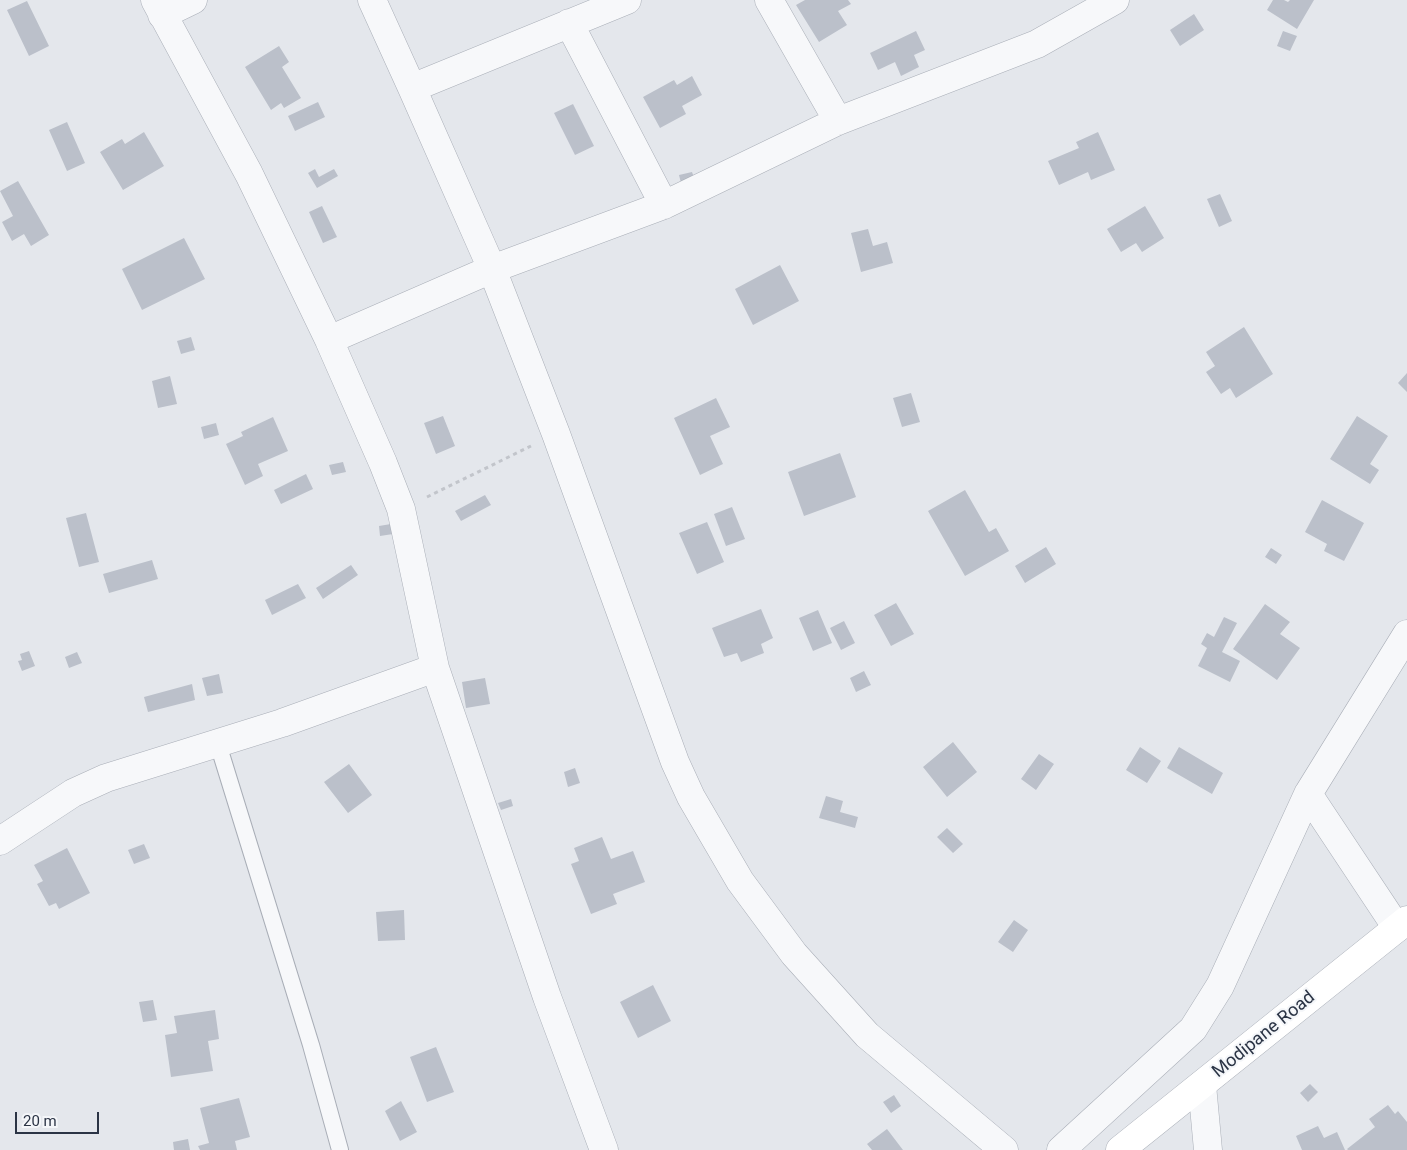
<!DOCTYPE html>
<style>
body{margin:0}
#map{position:relative;width:1407px;height:1150px;overflow:hidden;background:#e4e7ec;font-family:Roboto,sans-serif}
canvas{display:block}
.scale{position:absolute;left:15px;top:1112px;width:84px;height:22px;box-sizing:border-box;border:2px solid #2b3445;border-top:0;padding-left:6px;font-size:15px;line-height:18px;white-space:nowrap;color:#2b3445;-webkit-text-stroke:4px #f4f6f9;paint-order:stroke}
</style>
<div id="map">
<canvas width="1407" height="1150"></canvas>
<div class="scale">20 m</div>
</div>
<script>
const g = document.querySelector('canvas').getContext('2d');
g.lineJoin = 'round';
function fillPath(path, color) {
  g.fillStyle = color;
  g.fill(path, 'evenodd');
}
function strokePath(path, color, width, dash) {
  g.strokeStyle = color;
  g.lineWidth = width;
  g.lineCap = dash ? 'butt' : 'round';
  g.setLineDash(dash || []);
  g.stroke(path);
}
function drawText(font, color, halo, rows, align = 'center') {
  g.font = font + ' Roboto,sans-serif';
  g.lineWidth = 4;
  g.setLineDash([]);
  g.textBaseline = 'middle';
  g.strokeStyle = halo;
  g.fillStyle = color;
  for (const [text, x, y, turn = 0] of rows) {
    g.save();
    g.translate(x, y);
    g.rotate((+turn || 0) * Math.PI / 180);
    g.textAlign = isNaN(turn) ? turn : align;
    if (halo) g.strokeText(text, 0, 0);
    g.fillText(text, 0, 0);
    g.restore();
  }
}
fillPath(new Path2D(`
 M 805,0 L 848,0 L 851,4 L 838,11 L 847,25 L 819,42 L 796,5 Z
 M 1273,0 L 1284,0 L 1288,2 L 1290,0 L 1314,0 L 1297,29 L 1267,10 Z
 M 27,1 L 49,46 L 29,56 L 7,10 Z
 M 1194,14 L 1204,30 L 1180,46 L 1170,30 Z
 M 916,31 L 925,50 L 914,55 L 919,67 L 901,76 L 895,62 L 878,70 L 870,53 Z
 M 1283,31 L 1297,36 L 1290,51 L 1277,46 Z
 M 279,46 L 289,62 L 282,67 L 301,98 L 284,108 L 281,103 L 271,110 L 245,67 Z
 M 692,76 L 702,95 L 682,106 L 686,114 L 660,128 L 643,97 L 674,80 L 677,85 Z
 M 318,102 L 325,117 L 295,131 L 288,116 Z
 M 573,104 L 594,146 L 575,155 L 554,113 Z
 M 67,122 L 85,163 L 67,171 L 49,130 Z
 M 144,132 L 164,166 L 123,190 L 100,152 L 122,139 L 125,144 Z
 M 1098,132 L 1115,170 L 1091,180 L 1088,172 L 1059,185 L 1048,161 L 1079,148 L 1076,142 Z
 M 315,169 L 319,177 L 334,169 L 338,176 L 317,188 L 308,173 Z
 M 692,172 L 696,183 L 682,187 L 679,175 Z
 M 18,181 L 49,235 L 31,246 L 24,234 L 12,241 L 2,222 L 13,216 L 0,191 Z
 M 1220,194 L 1232,221 L 1219,227 L 1207,199 Z
 M 322,206 L 337,237 L 323,243 L 309,212 Z
 M 1145,206 L 1164,238 L 1142,252 L 1136,243 L 1121,252 L 1107,229 Z
 M 868,229 L 873,246 L 887,242 L 893,263 L 861,272 L 851,233 Z
 M 184,238 L 205,279 L 142,310 L 122,269 Z
 M 780,265 L 799,301 L 753,325 L 735,289 Z
 M 1244,327 L 1273,374 L 1236,398 L 1230,388 L 1221,394 L 1206,372 L 1215,366 L 1206,352 Z
 M 191,337 L 195,350 L 181,354 L 177,341 Z
 M 1407,373 L 1407,392 L 1398,383 Z
 M 170,376 L 177,404 L 158,408 L 152,381 Z
 M 911,393 L 920,422 L 902,427 L 893,398 Z
 M 716,398 L 730,427 L 710,436 L 723,464 L 700,475 L 674,418 Z
 M 443,416 L 455,446 L 436,454 L 424,423 Z
 M 1357,416 L 1388,436 L 1370,464 L 1379,470 L 1370,484 L 1330,459 Z
 M 273,417 L 288,451 L 258,464 L 263,476 L 245,485 L 226,444 L 243,436 L 241,432 Z
 M 216,423 L 219,435 L 204,439 L 201,427 Z
 M 840,453 L 856,497 L 804,516 L 788,472 Z
 M 343,462 L 346,472 L 332,475 L 329,465 Z
 M 306,474 L 313,489 L 281,504 L 274,490 Z
 M 965,490 L 989,532 L 996,528 L 1009,551 L 965,576 L 928,511 Z
 M 485,495 L 491,505 L 461,521 L 455,511 Z
 M 1322,500 L 1364,523 L 1344,561 L 1324,551 L 1327,544 L 1305,532 Z
 M 732,507 L 745,539 L 726,546 L 714,514 Z
 M 86,513 L 99,562 L 79,567 L 66,518 Z
 M 707,522 L 724,562 L 697,574 L 679,533 Z
 M 391,524 L 393,534 L 380,536 L 379,526 Z
 M 1046,547 L 1056,564 L 1025,583 L 1015,566 Z
 M 1271,548 L 1282,555 L 1276,564 L 1265,557 Z
 M 152,560 L 158,579 L 109,593 L 103,574 Z
 M 351,565 L 358,575 L 323,599 L 316,588 Z
 M 298,584 L 306,598 L 272,615 L 265,600 Z
 M 896,603 L 914,634 L 891,646 L 874,615 Z
 M 1265,604 L 1290,622 L 1280,634 L 1300,648 L 1277,680 L 1233,649 Z
 M 761,609 L 773,638 L 761,644 L 764,653 L 741,662 L 737,653 L 724,657 L 712,628 Z
 M 818,610 L 832,643 L 813,651 L 799,618 Z
 M 1224,617 L 1237,623 L 1222,652 L 1240,661 L 1230,682 L 1198,666 L 1207,648 L 1201,644 L 1207,633 L 1214,637 Z
 M 844,621 L 855,643 L 841,650 L 830,628 Z
 M 29,651 L 35,666 L 22,671 L 18,661 L 22,660 L 20,654 Z
 M 77,652 L 82,663 L 69,668 L 65,657 Z
 M 864,671 L 871,685 L 856,692 L 850,678 Z
 M 219,674 L 223,693 L 207,696 L 202,678 Z
 M 485,678 L 490,704 L 466,708 L 462,682 Z
 M 192,684 L 195,700 L 148,712 L 144,697 Z
 M 953,742 L 977,772 L 947,797 L 923,767 Z
 M 1140,747 L 1161,761 L 1147,783 L 1126,770 Z
 M 1179,747 L 1223,773 L 1212,794 L 1167,768 Z
 M 1039,754 L 1054,764 L 1036,790 L 1021,779 Z
 M 349,764 L 372,795 L 348,813 L 324,782 Z
 M 575,768 L 580,783 L 568,787 L 564,772 Z
 M 826,796 L 843,801 L 840,812 L 858,817 L 855,828 L 819,818 Z
 M 511,799 L 513,806 L 501,810 L 498,803 Z
 M 947,828 L 963,844 L 953,853 L 937,837 Z
 M 602,837 L 611,859 L 633,851 L 645,882 L 613,894 L 617,904 L 591,914 L 571,864 L 579,861 L 574,848 Z
 M 144,844 L 150,858 L 134,864 L 128,850 Z
 M 67,848 L 90,893 L 59,909 L 56,903 L 49,906 L 37,884 L 43,881 L 34,865 Z
 M 404,910 L 405,940 L 378,941 L 376,912 Z
 M 1014,920 L 1028,930 L 1013,952 L 998,942 Z
 M 653,985 L 671,1021 L 638,1038 L 620,1002 Z
 M 153,1000 L 157,1020 L 143,1022 L 139,1002 Z
 M 215,1010 L 219,1039 L 208,1041 L 213,1071 L 171,1077 L 165,1035 L 177,1033 L 174,1016 Z
 M 436,1047 L 454,1092 L 427,1102 L 410,1057 Z
 M 1310,1084 L 1318,1092 L 1308,1102 L 1300,1093 Z
 M 894,1095 L 901,1106 L 891,1113 L 883,1102 Z
 M 239,1098 L 250,1137 L 235,1141 L 237,1150 L 200,1150 L 198,1146 L 209,1143 L 200,1108 Z
 M 401,1101 L 417,1132 L 400,1141 L 385,1111 Z
 M 1388,1105 L 1395,1114 L 1398,1111 L 1407,1122 L 1407,1150 L 1348,1150 L 1347,1149 L 1375,1127 L 1369,1119 Z
 M 1318,1126 L 1324,1138 L 1337,1132 L 1345,1150 L 1302,1150 L 1296,1136 Z
 M 887,1129 L 903,1150 L 872,1150 L 867,1144 Z
 M 188,1139 L 190,1150 L 174,1150 L 173,1142 Z`), '#bbc0ca');
const service = new Path2D(`
 M 218,744 L 311,1045 L 340,1150`);
const minor = new Path2D(`
 M 155,0 L 249,174 L 329,340 L 383,463 L 401,509 L 435,668 L 547,997 L 604,1150
 M 372,0 L 412,88 L 492,269 L 556,434 L 675,762 L 691,797 L 740,881 L 794,954 L 867,1035 L 1004,1150
 M 769,0 L 838,121
 M 162,15 L 193,0
 M 569,23 L 664,205
 M 412,88 L 627,0
 M 329,340 L 492,269 L 664,205 L 838,121 L 1037,44 L 1115,0
 M 1308,794 L 1397,928
 M 0,841 L 73,793 L 106,778 L 282,723 L 435,668
 M 1202,1085 L 1208,1150
 M 1061,1150 L 1193,1029 L 1220,986 L 1308,794 L 1407,634`);
const secondary = new Path2D(`
 M 1120,1150 L 1407,920`);
strokePath(service, '#a9aeb7', 18);
strokePath(minor, '#a9aeb7', 29);
strokePath(secondary, '#a9aeb7', 29);
strokePath(new Path2D(`
 M 427,497 L 531,446`), '#c2c5cb', 3, [4, 4]);
strokePath(service, '#f7f8fa', 16);
strokePath(minor, '#f7f8fa', 28);
strokePath(secondary, '#fff', 28);
drawText('18px', '#2b3445', '#f4f6f9', [
 ["Modipane Road",1264,1035,-39]
]);
</script>
